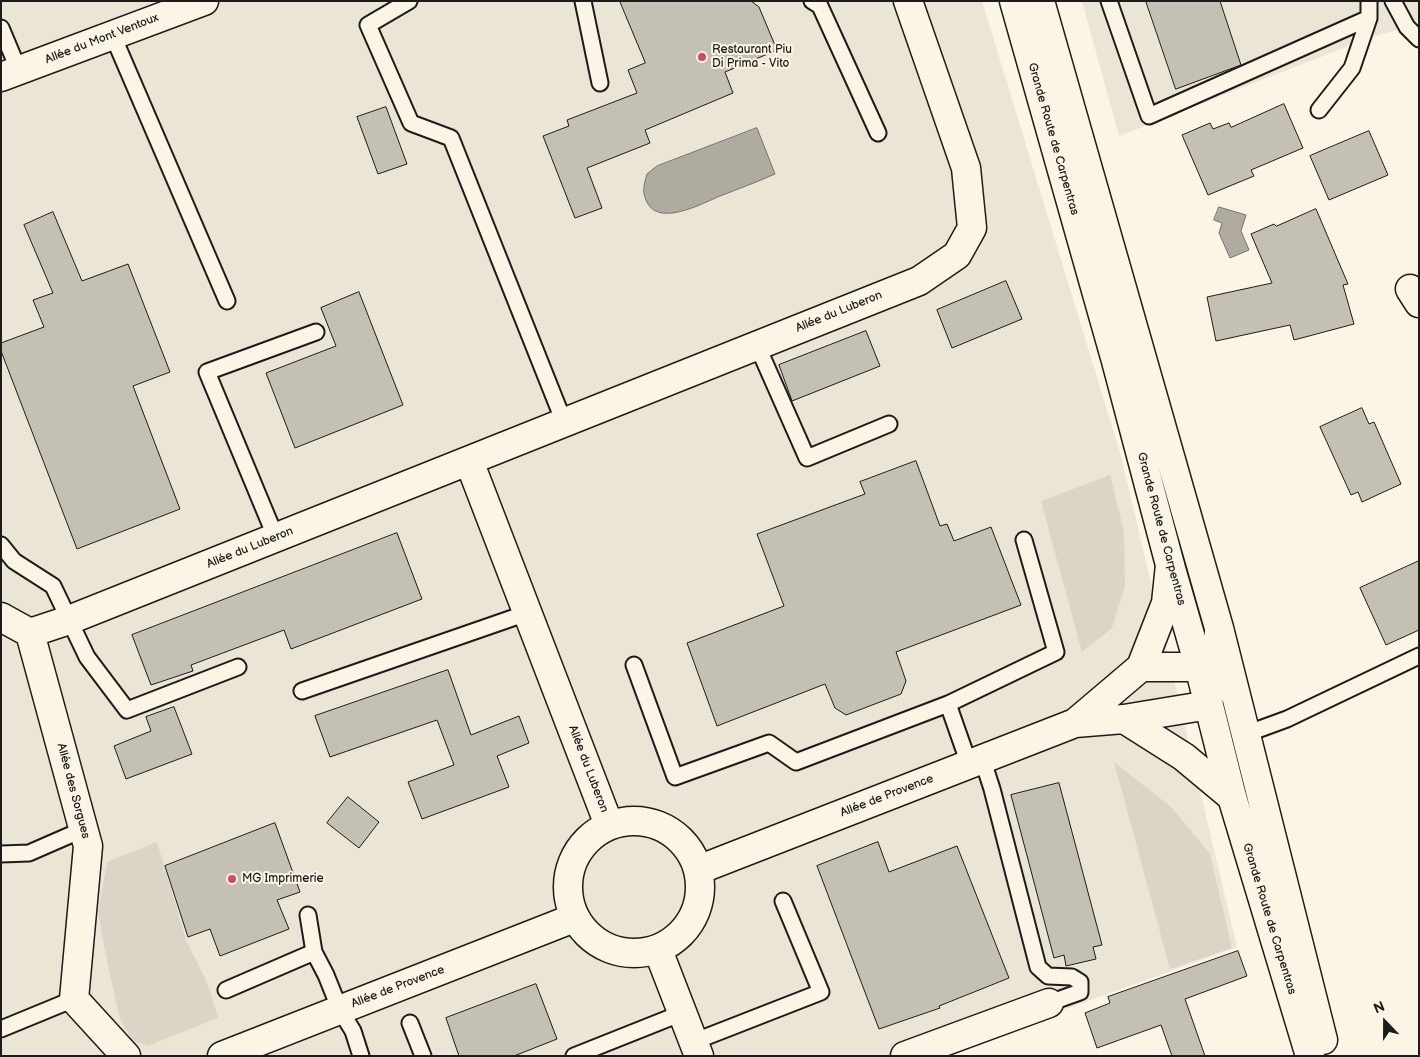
<!DOCTYPE html>
<meta charset="utf-8">
<style>
body{margin:0}
#map{position:relative;width:1420px;height:1057px;overflow:hidden;background:#fcf5e5;font-family:"Balsamiq Sans",sans-serif}
canvas{display:block}
.frame{position:absolute;inset:0;border:2px solid #1c1c1c;pointer-events:none}
.north{position:absolute;left:1360px;top:997px;width:50px;height:50px;-webkit-text-stroke:4px #fcf5e5;paint-order:stroke;rotate:338deg;font-size:14px;font-weight:700;line-height:20px;text-align:center;color:#1c1c1c}
.north::after{content:'';display:block;margin:auto;width:18px;height:22px;background:#1c1c1c;clip-path:polygon(50% 0,100% 100%,50% 72%,0 100%)}
</style>
<div id="map">
<canvas width="1420" height="1057"></canvas>
<div class="frame"></div>
<div class="north">N</div>
</div>
<script>
const g = document.querySelector('canvas').getContext('2d');
g.lineJoin = 'round';
function fillPath(path, color) {
  g.fillStyle = color;
  g.fill(path, 'evenodd');
}
function strokePath(path, color, width, dash) {
  g.strokeStyle = color;
  g.lineWidth = width;
  g.lineCap = dash ? 'butt' : 'round';
  g.setLineDash(dash || []);
  g.stroke(path);
}
function drawText(font, color, halo, rows, align = 'center') {
  g.font = font + ' "Balsamiq Sans",sans-serif';
  g.lineWidth = 4;
  g.setLineDash([]);
  g.textBaseline = 'middle';
  g.strokeStyle = halo;
  g.fillStyle = color;
  for (const [text, x, y, turn = 0] of rows) {
    g.save();
    g.translate(x, y);
    g.rotate((+turn || 0) * Math.PI / 180);
    g.textAlign = isNaN(turn) ? turn : align;
    if (halo) g.strokeText(text, 0, 0);
    g.fillText(text, 0, 0);
    g.restore();
  }
}
fillPath(new Path2D(`
 M 1,1 L 982,1 L 1121,456 L 1237,947 L 936,1056 L 1,1056 Z
 M 1082,1 L 1419,1 L 1419,20 L 1406,27 L 1369,38 L 1119,136 Z`), '#ebe5d6');
fillPath(new Path2D(`
 M 1110,475 L 1124,532 L 1125,586 L 1112,628 L 1082,652 L 1041,501 Z
 M 1114,762 L 1171,807 L 1210,854 L 1232,948 L 1170,969 Z
 M 157,842 L 186,940 L 208,985 L 218,1018 L 147,1046 L 132,1040 L 120,1019 L 108,966 L 98,912 L 107,862 Z`), '#dbd5c8');
const water = new Path2D(`
 M 757,128 L 775,174 C 757,182 738,189 720,196 C 701,204 654,230 645,197 C 642,190 645,181 647,174 L 657,166 Z
 M 1219,207 L 1246,215 L 1241,231 L 1249,250 L 1230,258 L 1219,233 L 1222,223 L 1214,220 Z`);
fillPath(water, '#b0aba1');
strokePath(water, '#75726c', 1);
const building = new Path2D(`
 M 620,1 L 751,1 L 759,7 L 777,50 L 725,72 L 733,93 L 645,130 L 650,143 L 587,168 L 602,208 L 575,218 L 543,136 L 569,126 L 567,120 L 637,93 L 628,70 L 645,63 Z
 M 1146,1 L 1220,1 L 1241,65 L 1176,89 Z
 M 1284,104 L 1303,148 L 1251,170 L 1254,176 L 1208,195 L 1182,135 L 1210,123 L 1213,129 L 1229,123 L 1231,127 Z
 M 386,107 L 407,164 L 378,174 L 357,117 Z
 M 1369,131 L 1388,175 L 1329,200 L 1310,156 Z
 M 1316,209 L 1348,284 L 1343,285 L 1354,324 L 1294,340 L 1290,325 L 1216,341 L 1207,297 L 1272,283 L 1251,234 L 1274,224 L 1276,226 Z
 M 53,212 L 82,281 L 128,264 L 170,372 L 133,386 L 180,509 L 77,549 L 1,351 L 1,343 L 44,327 L 33,300 L 53,293 L 24,225 Z
 M 1006,281 L 1022,319 L 952,348 L 937,310 Z
 M 359,292 L 403,405 L 295,448 L 266,373 L 336,346 L 321,308 Z
 M 866,331 L 880,366 L 792,401 L 779,365 Z
 M 1362,408 L 1369,424 L 1374,422 L 1401,484 L 1362,502 L 1358,492 L 1351,495 L 1320,427 Z
 M 916,461 L 940,526 L 947,524 L 954,541 L 991,527 L 1021,605 L 896,652 L 906,681 L 901,694 L 846,715 L 835,708 L 825,684 L 717,726 L 687,643 L 784,606 L 757,534 L 865,494 L 860,482 Z
 M 397,533 L 422,599 L 291,649 L 284,630 L 191,665 L 193,671 L 151,685 L 132,635 Z
 M 1419,561 L 1419,630 L 1386,645 L 1360,588 Z
 M 448,670 L 471,735 L 519,716 L 529,743 L 497,756 L 509,787 L 422,819 L 408,782 L 454,765 L 437,720 L 330,757 L 315,716 Z
 M 174,707 L 192,754 L 126,779 L 114,746 L 151,731 L 146,717 Z
 M 1059,783 L 1102,945 L 1093,947 L 1096,959 L 1066,966 L 1064,955 L 1054,958 L 1011,795 Z
 M 348,797 L 379,822 L 359,848 L 327,823 Z
 M 275,823 L 300,892 L 277,900 L 289,929 L 220,956 L 210,929 L 188,937 L 165,866 Z
 M 878,842 L 889,872 L 957,846 L 1009,978 L 939,1006 L 940,1008 L 879,1029 L 817,866 Z
 M 1238,951 L 1247,976 L 1185,999 L 1205,1056 L 1172,1056 L 1161,1025 L 1097,1048 L 1085,1013 L 1110,1003 L 1108,997 Z
 M 536,984 L 557,1039 L 514,1056 L 459,1056 L 446,1018 Z`);
fillPath(building, '#c4c0b3');
strokePath(building, '#1c1c1c', 1);
const service = new Path2D(`
 M 409,1 L 368,25 L 411,123 L 451,138 L 564,422
 M 583,1 L 600,83
 M 812,1 L 820,6 L 878,133
 M 1109,1 L 1149,116 L 1369,18 L 1369,1
 M 1393,1 L 1407,27 L 1419,39
 M 1,28 L 19,71
 M 113,36 L 227,301
 M 1319,110 L 1352,68 L 1369,18
 M 757,345 L 807,458 L 889,424
 M 276,538 L 207,372 L 316,332
 M 1,545 L 14,561 L 53,586 L 87,657 L 127,710 L 238,667
 M 634,665 L 675,777 L 769,743 L 796,762 L 948,704 L 969,764
 M 302,691 L 527,613
 M 948,704 L 1056,652 L 1024,540
 M 1246,734 L 1287,719 L 1419,656
 M 982,758 L 992,789 L 1038,967 L 1048,976 L 1072,977 L 1080,982 L 1080,992 L 1049,1003
 M 1,854 L 29,853 L 84,829
 M 308,915 L 314,952 L 326,975 L 340,1010 L 353,1031 L 361,1056
 M 226,990 L 314,952
 M 410,1023 L 423,1056
 M 1,1029 L 74,999
 M 693,1042 L 821,992 L 783,901
 M 574,1056 L 682,1013`);
const minor = new Path2D(`
 M 1,77 L 204,1
 M 1410,289 L 1419,303
 M 469,461 L 609,825
 M 1,617 L 30,633 L 88,846 L 74,999 L 126,1056
 M 30,633 L 69,620 L 919,281 L 957,255 L 972,228 L 966,168 L 908,1
 M 1141,667 L 1166,603 L 1170,565
 M 1124,719 L 1184,757 L 1232,797
 M 1075,723 L 1141,667 L 1208,667 L 1215,671 L 1217,675
 M568 887a66 66 0 1 1 132 0a66 66 0 1 1-132 0Z
 M 698,870 L 1075,723 L 1124,719 L 1197,707 L 1207,702 L 1213,687 L 1219,632
 M 658,950 L 699,1056
 M 222,1056 L 574,918
 M 905,1056 L 1049,1003`);
const secondary = new Path2D(`
 M 1014,1 L 1116,361 L 1170,565 L 1199,666 L 1232,797 L 1310,1056
 M 1040,1 L 1219,628 L 1323,1040`);
strokePath(service, '#1c1c1c', 19);
strokePath(minor, '#1c1c1c', 31);
strokePath(secondary, '#1c1c1c', 31);
strokePath(service, '#fcf5e5', 15);
strokePath(minor, '#fcf5e5', 28);
strokePath(secondary, '#fcf5e5', 28);
for (const [x, y, r, color] of [
 [702,57,5,"#d1495b"],
 [232,879,5,"#d1495b"]
]) {
  const dot = new Path2D();
  dot.arc(x, y, r, 0, 2 * Math.PI);
  g.fillStyle = color;
  g.fill(dot);
  strokePath(dot, '#fcf5e5', 2);
}
drawText('12px', '#1c1c1c', '#fcf5e5', [
 ["Allée du Mont Ventoux",102,39,-21],
 ["Grande Route de Carpentras",1053,139,74],
 ["Allée du Luberon",839,312,-22],
 ["Grande Route de Carpentras",1161,529,75],
 ["Allée du Luberon",250,548,-22],
 ["Allée du Luberon",588,769,69],
 ["Allée des Sorgues",73,791,75],
 ["Allée de Provence",887,796,-21],
 ["Grande Route de Carpentras",1269,919,73],
 ["Allée de Provence",398,987,-21]
]);
drawText('12px', '#1c1c1c', '#fcf5e5', [
 ["Restaurant Piu",712,50],
 ["Di Prima - Vito",712,64],
 ["MG Imprimerie",242,879]
], 'left');
</script>
